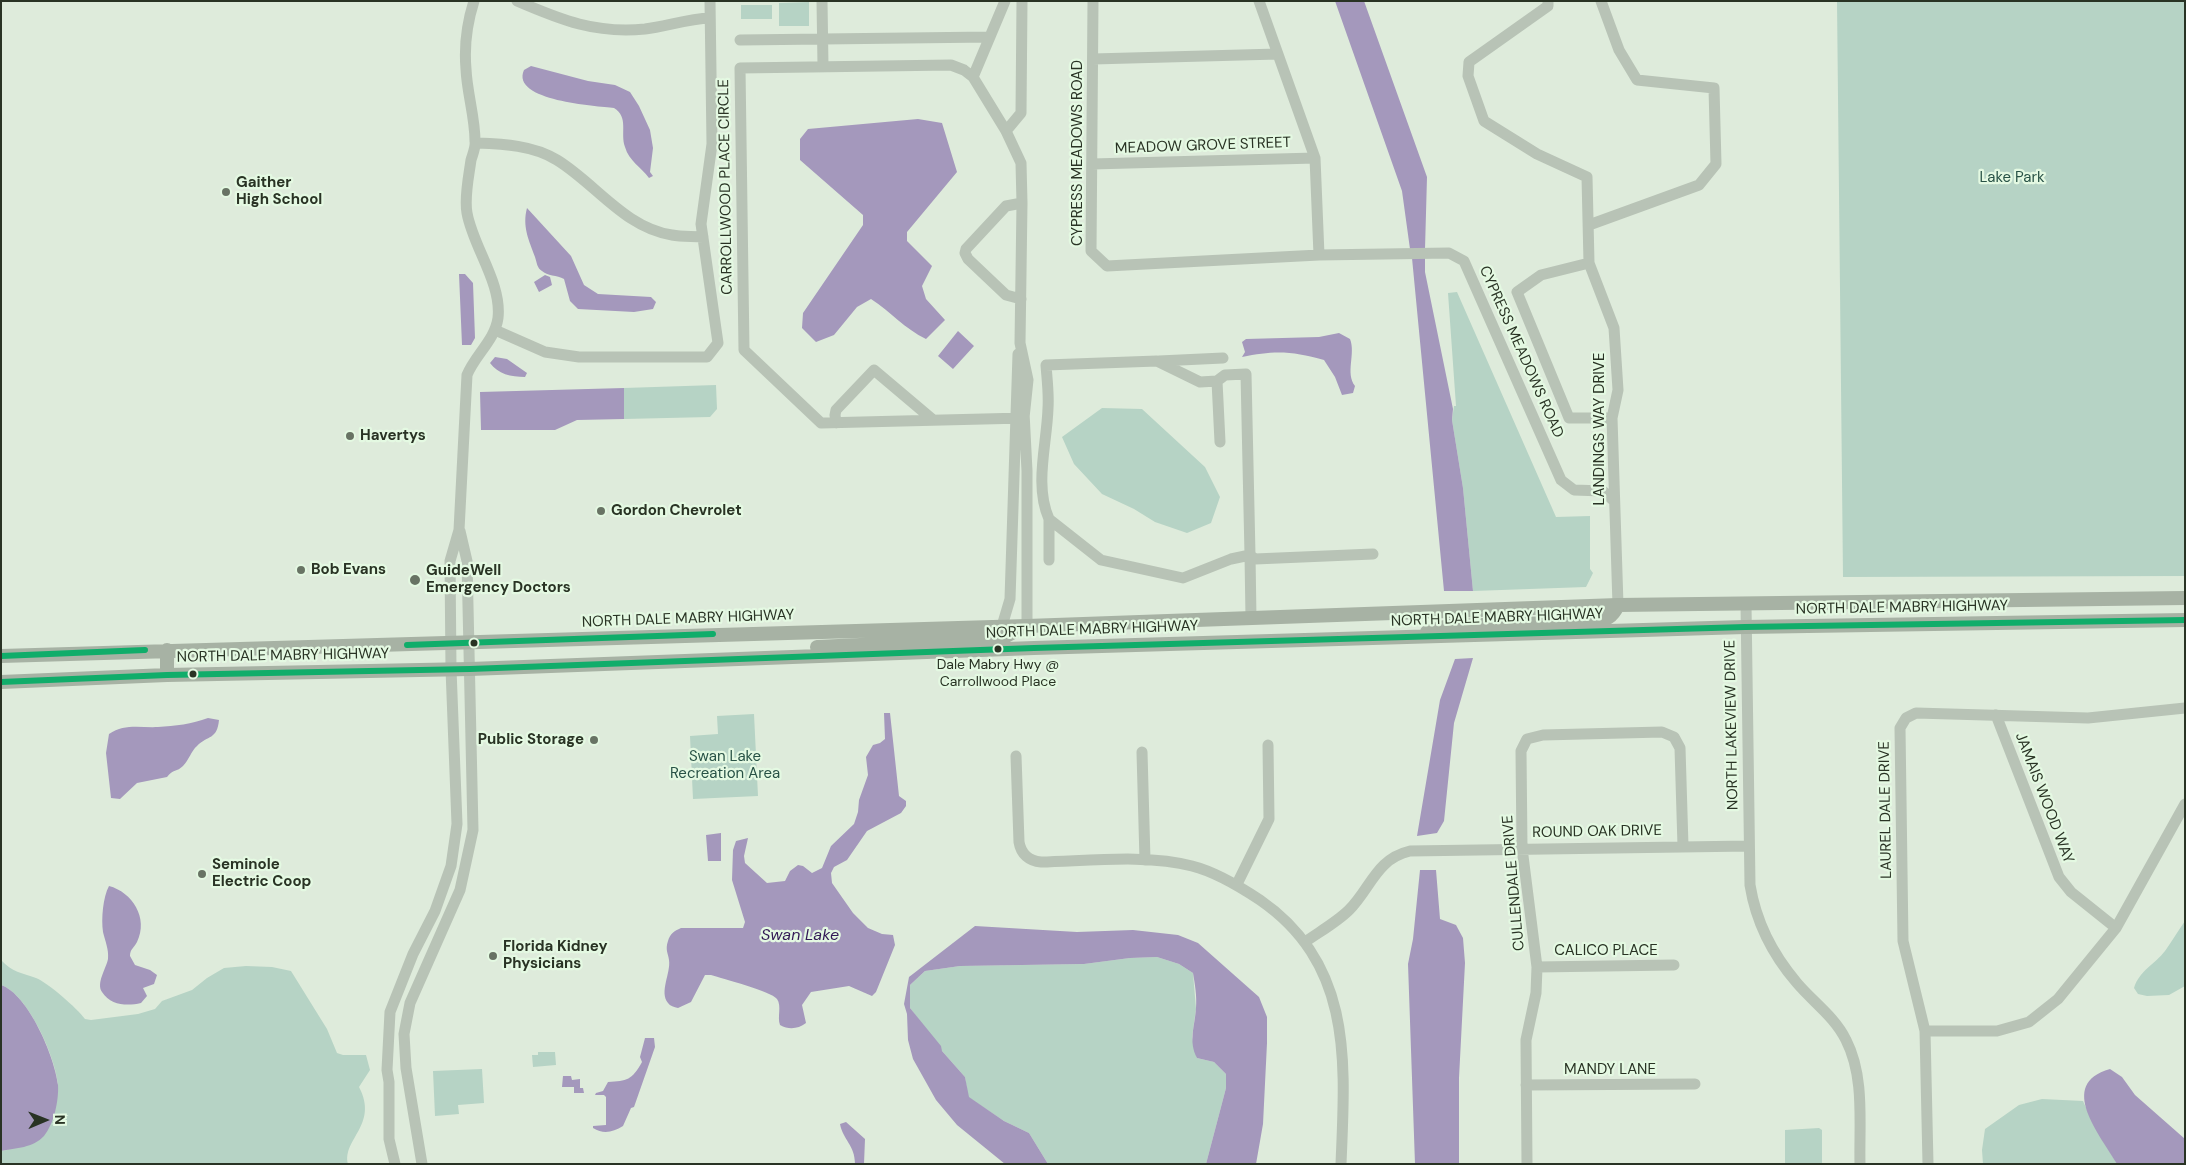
<!DOCTYPE html>
<style>
body{margin:0}
#map{position:relative;width:2186px;height:1165px;overflow:hidden;background:#deebdb;font-family:"DM Sans",sans-serif}
canvas{display:block}
.frame{position:absolute;inset:0;border:2px solid #293324;pointer-events:none}
.north{position:absolute;left:20px;top:1095px;width:50px;height:50px;-webkit-text-stroke:4px #e4f9e2;paint-order:stroke;rotate:89deg;font-size:14px;font-weight:700;line-height:20px;text-align:center;color:#293324}
.north::after{content:'';display:block;margin:auto;width:18px;height:22px;background:#293324;clip-path:polygon(50% 0,100% 100%,50% 72%,0 100%)}
</style>
<div id="map">
<canvas width="2186" height="1165"></canvas>
<div class="frame"></div>
<div class="north">N</div>
</div>
<script>
const g = document.querySelector('canvas').getContext('2d');
g.lineJoin = 'round';
function fillPath(path, color) {
  g.fillStyle = color;
  g.fill(path, 'evenodd');
}
function strokePath(path, color, width, dash) {
  g.strokeStyle = color;
  g.lineWidth = width;
  g.lineCap = dash ? 'butt' : 'round';
  g.setLineDash(dash || []);
  g.stroke(path);
}
function drawText(font, color, halo, rows, align = 'center') {
  g.font = font + ' "DM Sans",sans-serif';
  g.lineWidth = 4.5;
  g.setLineDash([]);
  g.textBaseline = 'middle';
  g.strokeStyle = halo;
  g.fillStyle = color;
  for (const [text, x, y, turn = 0] of rows) {
    g.save();
    g.translate(x, y);
    g.rotate((+turn || 0) * Math.PI / 180);
    g.textAlign = isNaN(turn) ? turn : align;
    if (halo) g.strokeText(text, 0, 0);
    g.fillText(text, 0, 0);
    g.restore();
  }
}
fillPath(new Path2D(`
 M 1837,1 L 2185,1 L 2185,576 L 1843,577 Z
 M 809,2 L 809,26 L 779,26 L 779,3 Z
 M 741,5 L 772,5 L 772,19 L 741,19 Z
 M 1457,292 L 1556,517 L 1590,516 L 1590,569 L 1593,573 L 1586,587 L 1473,591 L 1463,488 L 1452,420 L 1454,406 L 1456,406 L 1448,293 Z
 M 716,385 L 717,409 L 710,417 L 624,419 L 624,388 Z
 M 1102,408 L 1142,409 L 1205,467 L 1220,497 L 1211,523 L 1187,533 L 1155,522 L 1134,509 L 1102,494 L 1074,464 L 1062,437 Z
 M 754,714 L 758,796 L 693,799 L 690,736 L 718,734 L 717,716 Z
 M 2185,921 L 2185,986 L 2169,995 L 2147,996 L 2138,994 L 2134,988 C 2139,971 2155,964 2165,951 C 2172,941 2178,931 2185,921 Z
 M 1157,957 L 1179,964 L 1193,973 L 1196,1009 L 1192,1037 L 1197,1058 L 1214,1062 L 1226,1074 L 1226,1088 L 1206,1164 L 1048,1164 L 1029,1133 L 1004,1121 L 968,1097 L 965,1077 L 942,1051 L 910,1008 L 910,985 L 925,971 L 960,966 L 1084,964 L 1130,958 Z
 M 1,960 C 12,972 22,973 36,978 C 47,982 78,1009 85,1019 L 91,1020 L 138,1014 L 155,1009 L 162,1001 L 192,990 L 207,978 L 224,968 L 246,966 L 272,967 L 291,971 L 327,1029 L 337,1053 L 343,1055 L 366,1055 L 370,1070 L 359,1087 C 379,1125 342,1139 348,1164 L 1,1164 L 1,1151 L 7,1150 L 52,1119 C 54,1108 58,1097 58,1085 C 56,1058 28,994 1,985 Z
 M 538,1052 L 555,1052 L 556,1065 L 533,1067 L 532,1055 L 538,1055 Z
 M 482,1069 L 484,1103 L 458,1105 L 459,1114 L 435,1116 L 433,1071 Z
 M 2042,1099 L 2083,1101 L 2091,1119 L 2117,1164 L 1983,1164 L 1982,1150 L 1985,1129 L 2019,1105 Z
 M 1819,1128 L 1822,1130 L 1822,1164 L 1785,1164 L 1785,1130 Z`), '#b6d3c5');
fillPath(new Path2D(`
 M 1335,1 L 1364,1 L 1427,177 L 1425,249 L 1410,249 L 1402,191 Z
 M 531,66 L 588,81 L 615,85 L 630,92 L 639,106 L 650,130 L 653,148 L 650,172 L 653,176 L 649,178 C 641,167 629,161 625,147 C 620,133 629,117 614,108 C 597,106 510,101 524,70 Z
 M 918,119 L 942,123 L 957,172 L 907,232 L 907,241 L 932,266 L 922,286 L 926,299 L 945,320 L 926,339 C 905,329 891,312 871,299 L 857,307 L 834,335 L 816,342 L 802,328 L 803,313 L 863,225 L 863,215 L 800,160 L 800,139 L 808,129 Z
 M 527,208 L 571,256 L 584,285 L 598,294 L 651,297 L 656,302 L 653,309 L 634,312 L 578,309 L 570,301 L 564,279 C 557,275 547,276 542,271 C 537,268 537,263 535,257 C 529,240 522,227 527,208 Z
 M 1412,258 L 1425,258 L 1425,272 L 1453,409 L 1452,420 L 1463,488 L 1473,591 L 1444,591 Z
 M 459,274 L 465,274 L 473,283 L 475,338 L 471,345 L 462,345 Z
 M 545,275 L 550,277 L 552,285 L 539,292 L 534,282 Z
 M 958,331 L 974,346 L 953,369 L 938,356 Z
 M 1339,333 L 1350,339 C 1356,354 1345,373 1355,386 L 1353,393 L 1342,395 L 1335,377 L 1324,360 C 1293,351 1274,350 1242,357 L 1245,352 L 1242,342 L 1246,339 L 1319,337 Z
 M 495,357 L 507,359 L 527,373 L 525,377 C 511,377 498,374 490,363 Z
 M 624,388 L 624,419 L 577,420 L 555,430 L 481,430 L 480,392 Z
 M 1473,658 L 1454,723 L 1444,821 L 1437,833 L 1417,836 L 1440,700 L 1455,659 Z
 M 884,713 L 890,713 L 899,796 L 906,801 L 906,806 L 901,813 L 867,831 L 847,860 L 834,867 L 831,873 L 832,883 L 853,913 L 868,928 L 882,934 L 893,935 L 895,945 L 876,992 L 872,996 L 849,986 L 811,992 L 802,1005 L 806,1023 C 798,1029 789,1030 780,1025 C 777,1017 782,1006 777,999 C 771,991 723,979 711,975 L 705,975 L 691,1002 L 678,1008 C 674,1007 670,1006 668,1003 C 659,992 671,973 669,960 C 668,953 665,950 668,941 C 670,934 674,931 681,928 L 743,928 L 745,922 L 732,880 L 733,850 L 736,841 L 748,838 L 744,856 L 745,863 L 767,883 L 785,881 L 790,871 L 798,865 L 803,866 L 812,873 L 822,868 L 831,846 L 854,824 L 858,812 L 859,800 L 868,775 L 866,757 L 873,745 L 880,743 L 885,739 Z
 M 208,718 L 219,720 C 217,740 208,735 197,746 C 191,751 189,760 183,766 C 177,772 173,769 167,777 L 137,783 L 120,799 L 111,798 L 106,753 L 109,734 C 125,723 141,728 158,727 C 175,726 192,724 208,718 Z
 M 721,833 L 721,861 L 708,861 L 706,835 Z
 M 1420,870 L 1436,870 L 1440,919 L 1456,925 L 1463,938 L 1465,963 L 1459,1078 L 1459,1164 L 1415,1164 L 1408,964 L 1413,939 Z
 M 109,886 C 132,892 149,918 137,942 C 134,948 130,949 130,956 L 135,965 L 150,970 L 157,975 L 154,984 L 143,988 L 147,996 L 141,1003 C 128,1006 111,1006 102,992 C 96,983 106,969 108,959 C 109,949 105,941 103,932 C 101,919 103,897 109,886 Z
 M 975,926 L 1077,932 L 1133,930 L 1178,935 L 1198,943 L 1259,997 L 1267,1017 L 1267,1043 L 1263,1124 L 1256,1164 L 1206,1164 L 1226,1088 L 1226,1074 L 1214,1062 L 1197,1058 C 1188,1041 1195,1026 1196,1008 C 1197,996 1195,985 1193,973 L 1179,964 L 1157,957 L 1130,958 L 1084,964 L 960,966 L 925,971 L 910,985 L 910,1008 L 941,1046 L 942,1051 L 965,1077 L 969,1097 L 1004,1121 L 1029,1133 L 1048,1164 L 1005,1164 L 957,1125 L 936,1100 L 913,1059 L 908,1040 L 907,1014 L 904,1004 L 909,977 Z
 M 1,985 C 28,994 55,1057 58,1085 C 59,1100 54,1124 44,1136 C 33,1148 16,1148 1,1151 Z
 M 645,1038 L 654,1038 L 655,1047 L 634,1107 L 631,1108 L 623,1126 C 613,1132 604,1135 593,1128 L 593,1126 L 606,1125 L 606,1097 L 604,1095 L 595,1095 L 596,1093 L 603,1091 L 608,1082 C 627,1081 632,1080 642,1062 L 640,1057 Z
 M 2110,1069 L 2122,1077 L 2135,1095 L 2185,1139 L 2185,1164 L 2117,1164 C 2101,1136 2056,1084 2110,1069 Z
 M 563,1076 L 571,1076 L 572,1080 L 580,1079 L 580,1088 L 583,1088 L 584,1093 L 574,1093 L 574,1087 L 562,1087 Z
 M 846,1122 L 865,1139 L 864,1164 L 855,1164 C 855,1145 843,1140 840,1124 Z`), '#a498bc');
strokePath(new Path2D(`
 M 517,1 C 561,20 596,34 645,29 C 667,26 688,19 710,18
 M 822,1 L 823,66
 M 1093,1 L 1091,251 L 1107,266 L 1319,255 L 1449,253 L 1464,261 L 1561,480 L 1574,490 L 1603,491 L 1614,501
 M 1259,1 L 1315,158 L 1319,255
 M 1548,1 L 1548,6 L 1469,62 L 1468,76 L 1484,121 L 1537,154 L 1587,177 L 1589,263 L 1614,328 L 1618,390 L 1612,418 L 1618,605
 M 740,40 L 990,37
 M 1093,59 L 1278,54
 M 951,65 L 964,70 L 973,77 L 1006,131 L 1021,163 L 1022,203 L 1020,343 L 1028,380 L 1024,418 L 821,423 L 744,350 L 740,68 Z
 M 973,77 L 1005,1
 M 1006,131 L 1021,113 L 1022,1
 M 476,143 C 503,144 533,145 557,160 C 596,184 625,228 672,235 C 682,237 693,236 703,237
 M 1092,164 L 1315,158
 M 1589,225 L 1699,185 L 1716,164 L 1714,88 L 1637,80 L 1619,50 L 1601,1
 M 1589,263 L 1541,275 L 1517,292 L 1569,418 L 1612,418
 M 1021,299 L 1006,295 L 968,259 L 965,253 L 966,249 L 1006,206 L 1022,203
 M 495,330 L 545,352 L 579,357 L 707,357 L 718,343 L 701,224 L 712,144 L 710,1
 M 1159,361 L 1223,358
 M 1217,381 L 1225,375 L 1246,374 L 1250,555 L 1255,559 L 1373,554
 M 1024,412 L 1027,471 L 1027,626
 M 836,423 L 835,415 L 836,410 L 874,370 L 932,419
 M 1049,519 C 1034,485 1047,444 1048,408 C 1049,394 1047,379 1046,365 L 1157,361 L 1200,382 L 1217,381 L 1220,442
 M 1049,560 L 1049,519 L 1101,560 L 1183,578 L 1231,559 L 1250,555 L 1251,618
 M 1746,604 L 1750,885 C 1756,922 1773,955 1797,983 C 1813,1002 1835,1017 1846,1040 C 1865,1077 1859,1124 1860,1164
 M 1002,626 L 1010,599 L 1018,354
 M 1996,715 L 2059,877 L 2071,892 L 2116,928
 M 1142,752 L 1145,860
 M 1016,756 L 1019,842 C 1021,854 1029,861 1041,862 C 1087,861 1148,854 1192,866 C 1216,872 1239,886 1260,900 C 1354,965 1345,1063 1341,1164
 M 1237,884 L 1269,819 L 1268,745
 M 1305,942 C 1319,932 1337,922 1349,910 C 1371,888 1376,859 1410,851 L 1749,846
 M 1537,967 L 1674,965
 M 1925,1031 L 1997,1031 L 2029,1022 L 2058,999 L 2116,928 L 2185,804
 M 1526,1085 L 1695,1084
 M 395,1164 L 389,1139 L 389,1082 L 387,1070 L 390,1012 L 413,954 L 435,911 L 451,866 L 457,824 L 451,669 L 450,561 L 459,530 L 467,375 C 475,355 495,340 498,318 C 502,283 473,247 467,213 C 464,197 469,175 471,160 C 473,153 476,147 475,141 C 475,117 467,93 466,69 C 464,46 467,23 474,1
 M 422,1164 L 406,1068 L 404,1034 L 410,1003 L 460,890 L 473,830 L 467,561 L 460,531
 M 1527,1164 L 1526,1040 L 1536,993 L 1537,967 L 1522,848 L 1521,751 L 1527,739 L 1543,735 L 1662,732 L 1674,737 L 1680,748 L 1683,846
 M 1928,1164 L 1925,1031 L 1903,941 L 1900,728 L 1906,718 L 1916,713 L 2088,718 L 2185,708`), '#b8c3b6', 11);
strokePath(new Path2D(`
 M 1427,632 L 1448,626 L 1593,622 C 1607,619 1612,618 1618,605
 M 817,647 L 990,639 L 1004,637 L 1023,627
 M 167,650 L 167,675
 M 1,656 L 1027,626 L 1618,605 L 2185,598
 M 1,682 L 167,675 L 470,669 L 1034,648 L 1745,627 L 2185,620`), '#a7b2a4', 14);
strokePath(new Path2D(`
 M 407,645 L 713,634
 M 1,656 L 145,650
 M 1,682 L 167,675 L 470,669 L 1034,648 L 1745,627 L 2185,620`), '#10ad6a', 6);
for (const [x, y, r, color] of [
 [226,192,5,"#687364"],
 [350,436,5,"#687364"],
 [601,511,5,"#687364"],
 [301,570,5,"#687364"],
 [415,580,6,"#687364"],
 [474,643,4.5,"#293324"],
 [998,649,4.5,"#293324"],
 [193,674,4.5,"#293324"],
 [594,740,5,"#687364"],
 [202,874,5,"#687364"],
 [493,956,5,"#687364"]
]) {
  const dot = new Path2D();
  dot.arc(x, y, r, 0, 2 * Math.PI);
  g.fillStyle = color;
  g.fill(dot);
  strokePath(dot, '#e4f9e2', 2);
}
drawText('14px', '#293324', '#e4f9e2', [
 ["Dale Mabry Hwy @",998,665],
 ["Carrollwood Place",998,682]
]);
drawText('15px', '#293324', '#e4f9e2', [
 ["MEADOW GROVE STREET",1203,146,-2],
 ["CYPRESS MEADOWS ROAD",1078,153,-90],
 ["CARROLLWOOD PLACE CIRCLE",726,187,-91],
 ["CYPRESS MEADOWS ROAD",1521,352,66],
 ["LANDINGS WAY DRIVE",1600,429,-90],
 ["NORTH DALE MABRY HIGHWAY",1902,608,-1],
 ["NORTH DALE MABRY HIGHWAY",1497,618,-2],
 ["NORTH DALE MABRY HIGHWAY",688,619,-2],
 ["NORTH DALE MABRY HIGHWAY",1092,630,-2],
 ["NORTH DALE MABRY HIGHWAY",283,656,-1],
 ["NORTH LAKEVIEW DRIVE",1732,725,-91],
 ["JAMAIS WOOD WAY",2044,798,69],
 ["LAUREL DALE DRIVE",1886,810,-91],
 ["ROUND OAK DRIVE",1597,832,-1],
 ["CULLENDALE DRIVE",1514,883,-95],
 ["CALICO PLACE",1606,951],
 ["MANDY LANE",1610,1070]
]);
drawText('15px', '#285246', '#e4f9e2', [
 ["Lake Park",2012,178],
 ["Swan Lake",725,757],
 ["Recreation Area",725,774]
]);
drawText('bold 15px', '#293324', '#e4f9e2', [
 ["Gaither",236,183],
 ["High School",236,200],
 ["Havertys",360,436],
 ["Gordon Chevrolet",611,511],
 ["Bob Evans",311,570],
 ["GuideWell",426,571],
 ["Emergency Doctors",426,588],
 ["Public Storage",584,740,"right"],
 ["Seminole",212,865],
 ["Electric Coop",212,882],
 ["Florida Kidney",503,947],
 ["Physicians",503,964]
], 'left');
drawText('italic 16px', '#321956', '#e4f9e2', [
 ["Swan Lake",800,936]
]);
</script>
